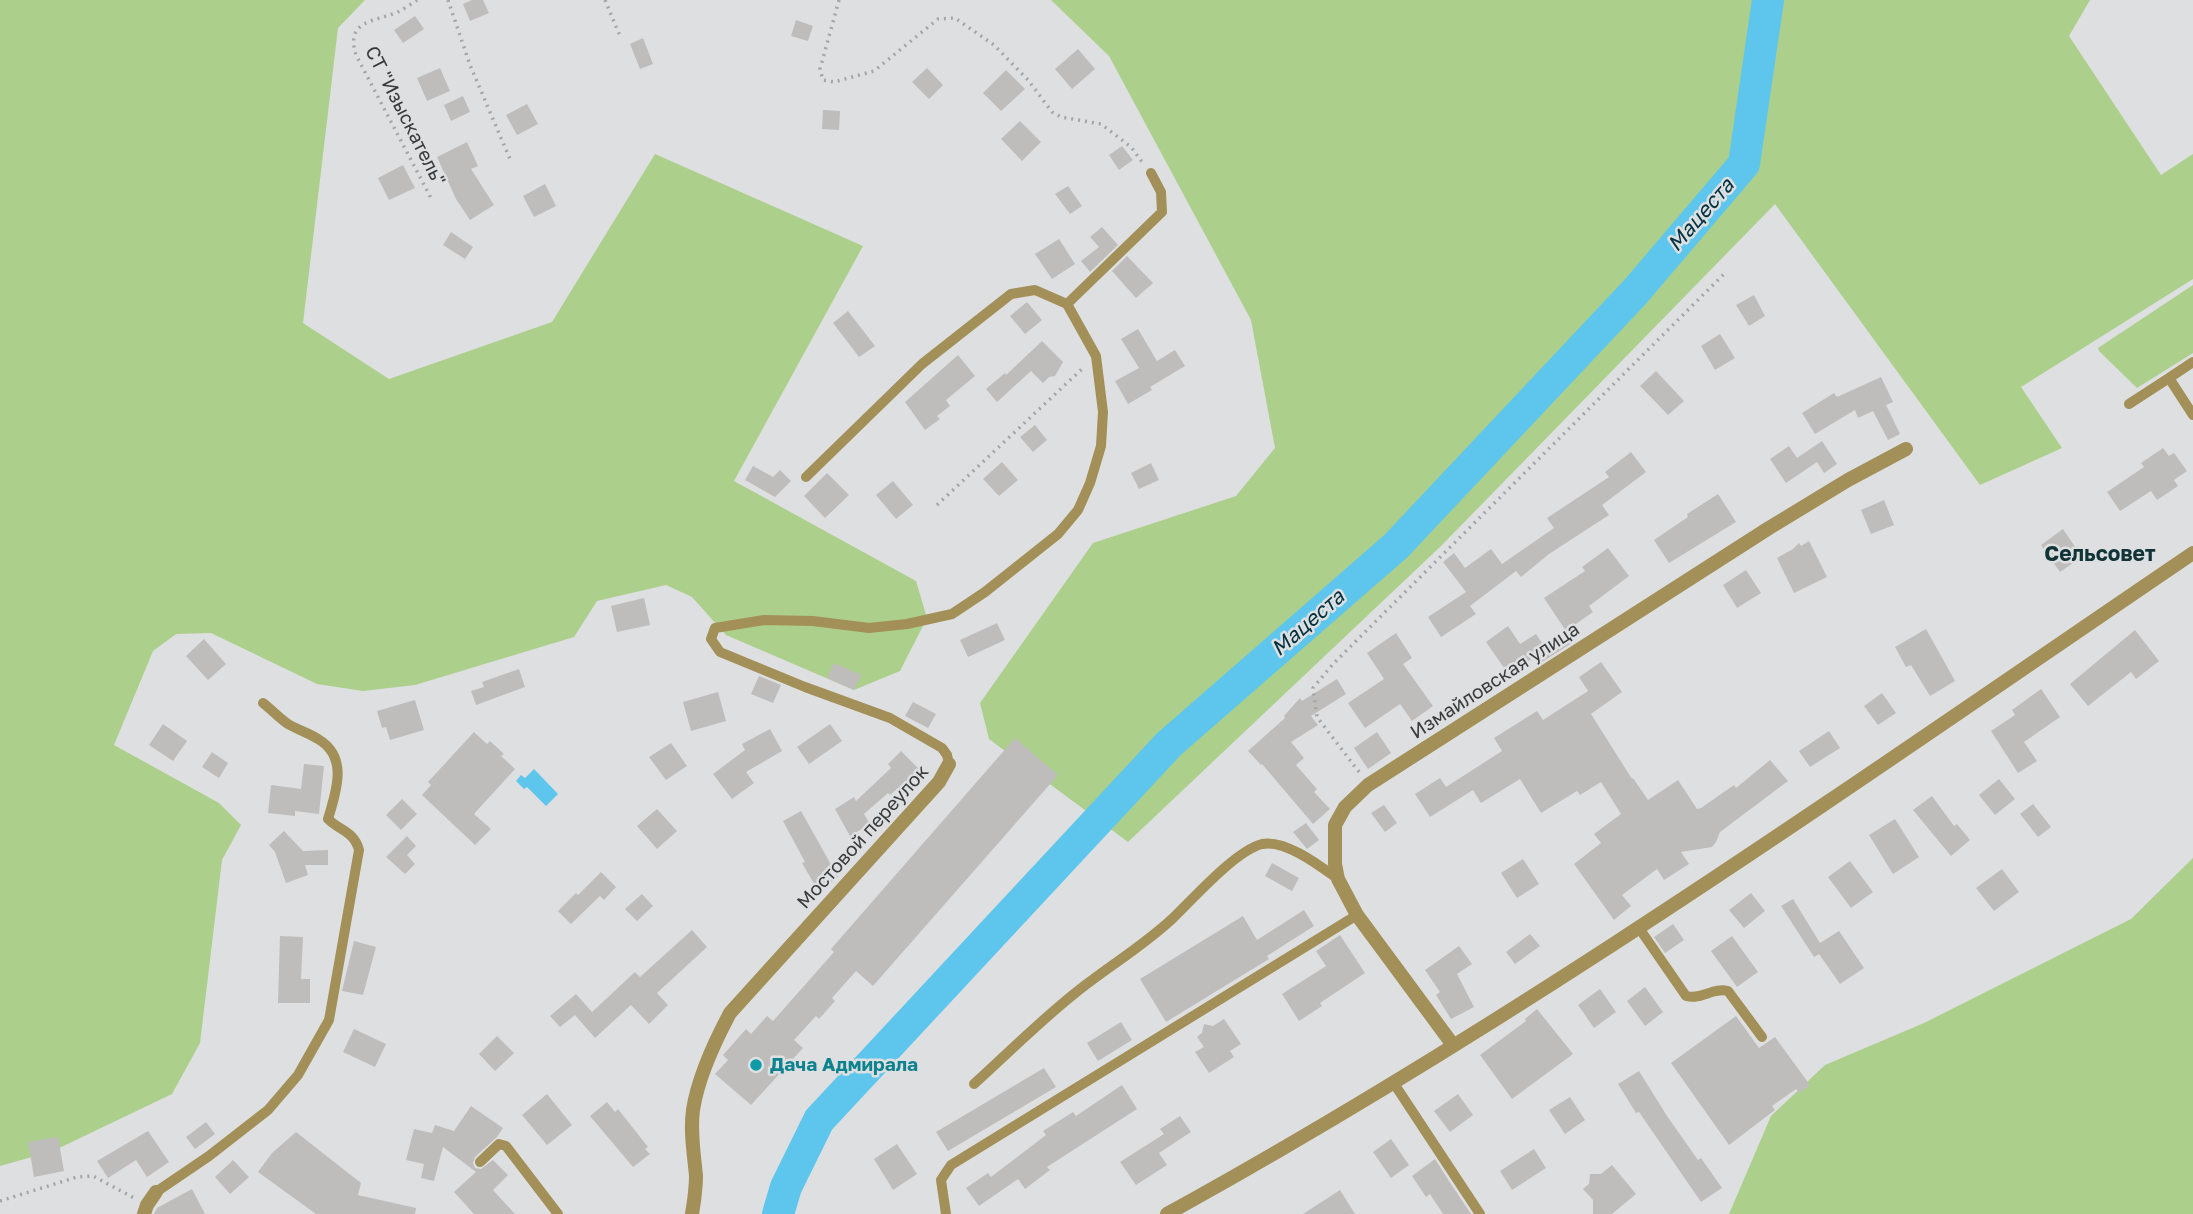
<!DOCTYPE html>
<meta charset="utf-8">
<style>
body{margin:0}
canvas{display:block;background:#dedfe1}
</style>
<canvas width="2193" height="1214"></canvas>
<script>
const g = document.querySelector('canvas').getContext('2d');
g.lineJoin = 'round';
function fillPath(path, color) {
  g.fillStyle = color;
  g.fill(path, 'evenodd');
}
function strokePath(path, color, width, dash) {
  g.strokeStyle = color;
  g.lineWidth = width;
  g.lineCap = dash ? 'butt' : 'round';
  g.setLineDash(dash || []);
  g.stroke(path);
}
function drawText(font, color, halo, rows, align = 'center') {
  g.font = font + ' "Golos Text",sans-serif';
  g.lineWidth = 5;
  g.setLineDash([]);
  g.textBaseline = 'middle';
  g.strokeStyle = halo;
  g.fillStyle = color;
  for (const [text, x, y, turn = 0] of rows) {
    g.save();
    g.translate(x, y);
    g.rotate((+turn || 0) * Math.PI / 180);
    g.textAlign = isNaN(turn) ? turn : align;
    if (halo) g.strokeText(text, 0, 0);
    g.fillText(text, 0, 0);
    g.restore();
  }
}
fillPath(new Path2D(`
 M 0,0 L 365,0 L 338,28 L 303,323 L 389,379 L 552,322 L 655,154 L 863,246 L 734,481 L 916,581 L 927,618 L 900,671 L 854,690 L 726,635 L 692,597 L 666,585 L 597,601 L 574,637 L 415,685 L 363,691 L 317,684 L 211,633 L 176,634 L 153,651 L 114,745 L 219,803 L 241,825 L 222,860 L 200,1043 L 172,1094 L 53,1151 L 0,1166 Z
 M 1051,0 L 2090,0 L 2069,36 L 2161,175 L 2193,154 L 2193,279 L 2021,387 L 2062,448 L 1980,485 L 1775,204 L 1441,546 L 1128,842 L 989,739 L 980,703 L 1093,543 L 1236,496 L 1275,448 L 1251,320 L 1109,56 Z
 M 2193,285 L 2193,353 L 2137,388 L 2099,351 L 2098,348 Z
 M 2193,858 L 2193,1214 L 1729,1214 L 1771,1116 L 1825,1065 L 1924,1023 L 2131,919 Z`), '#accf8b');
fillPath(new Path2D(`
 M 534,769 L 558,794 L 546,806 L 527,787 L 524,789 L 516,781 L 521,775 L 525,778 Z`), '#5ec6ed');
strokePath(new Path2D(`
 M 778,1214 L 786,1187 L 819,1120 L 1169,744 L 1396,546 L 1635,292 L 1744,164 L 1768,0`), '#5ec6ed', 32);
fillPath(new Path2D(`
 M 472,0 L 483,0 L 489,13 L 470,21 L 463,4 Z
 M 415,16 L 424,29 L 403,43 L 394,30 Z
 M 796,20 L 813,26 L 808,41 L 791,36 Z
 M 643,38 L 653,64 L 640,69 L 630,44 Z
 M 1078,49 L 1095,69 L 1072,89 L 1055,69 Z
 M 440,68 L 450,91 L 427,101 L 417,78 Z
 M 927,68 L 943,85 L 929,99 L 912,82 Z
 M 1006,70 L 1025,89 L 1001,111 L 983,93 Z
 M 463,96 L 470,112 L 451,121 L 444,105 Z
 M 527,104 L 538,124 L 517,135 L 506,115 Z
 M 823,110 L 840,111 L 839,130 L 822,129 Z
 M 1020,121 L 1041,142 L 1022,161 L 1001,139 Z
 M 467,142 L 478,166 L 471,169 L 494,205 L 470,220 L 456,199 L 437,157 Z
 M 1122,146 L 1133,160 L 1119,170 L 1109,155 Z
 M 403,165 L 415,188 L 389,200 L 378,178 Z
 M 545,184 L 556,206 L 534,217 L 523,196 Z
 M 1068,186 L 1082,206 L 1070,214 L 1055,194 Z
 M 1102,227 L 1118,245 L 1090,272 L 1081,261 L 1099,247 L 1090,237 Z
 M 451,232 L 473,247 L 465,259 L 443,245 Z
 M 1059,239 L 1075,264 L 1052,279 L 1035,254 Z
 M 1127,256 L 1153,283 L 1136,298 L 1112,271 Z
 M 1754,295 L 1765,316 L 1749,326 L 1736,305 Z
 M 1027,302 L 1042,320 L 1025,334 L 1010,316 Z
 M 848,311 L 875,346 L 859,357 L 833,323 Z
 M 1138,329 L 1157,361 L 1175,350 L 1185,366 L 1150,387 L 1152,390 L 1128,404 L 1115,381 L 1139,368 L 1121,339 Z
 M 1720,334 L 1735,358 L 1715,370 L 1701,346 Z
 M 1042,341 L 1063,362 L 1055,376 L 1049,377 L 1043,383 L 1031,371 L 997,402 L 986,389 L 1005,373 L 1006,375 Z
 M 958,355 L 975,376 L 946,400 L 950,406 L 937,416 L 940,419 L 925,430 L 905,402 Z
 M 1656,371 L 1684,401 L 1668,415 L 1640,386 Z
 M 1881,377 L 1893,402 L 1886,405 L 1900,434 L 1888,440 L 1873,411 L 1858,418 L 1855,410 L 1815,434 L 1802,413 L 1834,393 L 1837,397 Z
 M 1035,425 L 1047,440 L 1033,452 L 1020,437 Z
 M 1822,441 L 1837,464 L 1824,473 L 1817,462 L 1786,483 L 1770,459 L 1789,446 L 1797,458 Z
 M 2163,448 L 2169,456 L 2174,453 L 2187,471 L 2174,480 L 2178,486 L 2157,500 L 2151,491 L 2120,511 L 2107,492 L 2144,467 L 2141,463 Z
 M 1631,452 L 1646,472 L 1602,505 L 1609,515 L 1549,554 L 1521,577 L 1516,571 L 1470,606 L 1476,614 L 1441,637 L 1428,617 L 1466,592 L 1443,562 L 1454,553 L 1465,568 L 1491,549 L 1502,564 L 1554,528 L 1547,518 L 1609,477 L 1605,472 Z
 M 1002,462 L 1018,480 L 999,496 L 983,479 Z
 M 1151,463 L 1159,480 L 1139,489 L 1131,473 Z
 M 753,466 L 773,477 L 780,470 L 791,481 L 775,497 L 745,480 Z
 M 827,473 L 849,495 L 825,518 L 804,496 Z
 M 893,481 L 913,505 L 896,519 L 876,495 Z
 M 1718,494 L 1736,522 L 1669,563 L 1654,540 L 1688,517 L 1687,514 Z
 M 1884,500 L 1894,525 L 1871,534 L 1861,510 Z
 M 2063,529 L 2082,557 L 2060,572 L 2041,545 Z
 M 1809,541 L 1827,577 L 1794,593 L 1777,558 L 1793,549 L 1799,543 L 1801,546 Z
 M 1608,548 L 1629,576 L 1589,606 L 1593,612 L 1566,631 L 1544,598 L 1585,571 L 1582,567 Z
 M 1746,570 L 1761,593 L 1737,608 L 1723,585 Z
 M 644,598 L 650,625 L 617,632 L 611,606 Z
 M 997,623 L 1005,640 L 968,657 L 960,640 Z
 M 1508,626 L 1520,644 L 1536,634 L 1544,646 L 1565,633 L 1572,643 L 1542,662 L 1537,655 L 1509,675 L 1486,642 Z
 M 1926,629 L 1955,681 L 1930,696 L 1911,665 L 1906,667 L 1895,647 Z
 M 2135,630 L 2159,661 L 2136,679 L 2131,672 L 2088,706 L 2070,684 Z
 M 1396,633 L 1412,658 L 1403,664 L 1433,706 L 1412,721 L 1400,704 L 1365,728 L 1348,703 L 1384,679 L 1367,653 Z
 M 204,639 L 226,664 L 208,680 L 186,656 Z
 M 1601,662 L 1622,692 L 1591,714 L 1632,779 L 1633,778 L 1648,800 L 1678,780 L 1697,809 L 1701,808 L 1734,785 L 1736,788 L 1770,760 L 1788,781 L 1720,832 L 1716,842 L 1712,847 L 1681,852 L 1689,864 L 1664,880 L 1657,869 L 1622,895 L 1631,906 L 1614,920 L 1574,864 L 1601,843 L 1594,834 L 1621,814 L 1601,782 L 1580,795 L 1577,791 L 1541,813 L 1520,779 L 1481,803 L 1473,790 L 1430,817 L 1415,794 L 1440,778 L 1446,787 L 1502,751 L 1494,738 L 1537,711 L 1543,720 L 1588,691 L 1579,677 Z
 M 834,663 L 861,675 L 854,690 L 827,678 Z
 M 519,669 L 525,687 L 476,705 L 471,691 L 484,687 L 482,682 Z
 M 759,676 L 781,685 L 773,703 L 751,694 Z
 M 1337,679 L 1346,694 L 1311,716 L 1318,725 L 1291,742 L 1304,758 L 1296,765 L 1317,789 L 1314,792 L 1330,809 L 1313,824 L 1262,764 L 1261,765 L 1248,751 L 1285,718 L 1284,716 L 1300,698 L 1302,701 Z
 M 2041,689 L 2060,717 L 2024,742 L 2037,761 L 2018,773 L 1991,731 L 2015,715 L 2012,710 Z
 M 718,692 L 726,721 L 691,731 L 683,702 Z
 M 1882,693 L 1896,713 L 1878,725 L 1864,706 Z
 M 415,700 L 424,730 L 390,740 L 386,727 L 382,728 L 377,711 Z
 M 913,702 L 936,714 L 928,728 L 905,716 Z
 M 163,724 L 187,741 L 173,761 L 149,745 Z
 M 830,724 L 842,741 L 809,764 L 797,747 Z
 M 770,729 L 782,751 L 746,772 L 754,783 L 732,799 L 713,774 L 745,750 L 742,744 Z
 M 1829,731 L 1840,748 L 1810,767 L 1799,751 Z
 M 474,732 L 487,744 L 490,741 L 504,754 L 501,756 L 515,769 L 474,814 L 491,829 L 475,845 L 422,795 L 431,785 L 428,782 Z
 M 1377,732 L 1391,753 L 1368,769 L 1354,748 Z
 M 1015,738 L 1058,775 L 873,986 L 856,971 L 832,998 L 835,1001 L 819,1019 L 816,1016 L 794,1040 L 803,1048 L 751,1105 L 715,1074 L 728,1060 L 723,1055 L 746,1029 L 751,1034 L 767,1016 L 773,1021 L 834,952 L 831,949 Z
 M 671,743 L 687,766 L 666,780 L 649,757 Z
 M 901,751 L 921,771 L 907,784 L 905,782 L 890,795 L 888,793 L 864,814 L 870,824 L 850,836 L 835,809 L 854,797 L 856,801 L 891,768 L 888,764 Z
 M 212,752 L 228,763 L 219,778 L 202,767 Z
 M 304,764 L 324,766 L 319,814 L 295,811 L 295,816 L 268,813 L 271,785 L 301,789 Z
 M 1999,779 L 2015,799 L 1995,815 L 1979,795 Z
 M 1932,796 L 1954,826 L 1957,824 L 1970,840 L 1951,856 L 1913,810 Z
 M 402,799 L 417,814 L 401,830 L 386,815 Z
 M 2033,804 L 2051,827 L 2038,837 L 2020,814 Z
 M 1384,805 L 1397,823 L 1385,832 L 1371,813 Z
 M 657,809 L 677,831 L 657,849 L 637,826 Z
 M 801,811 L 838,877 L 819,892 L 802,863 L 805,862 L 783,821 Z
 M 1895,819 L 1919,857 L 1893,874 L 1869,835 Z
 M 1306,823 L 1319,840 L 1307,849 L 1293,832 Z
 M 284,831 L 303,851 L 328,850 L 328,865 L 305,865 L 308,875 L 286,883 L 275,852 L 269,845 Z
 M 407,836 L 416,846 L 407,855 L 415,864 L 405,874 L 386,857 Z
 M 1523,859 L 1539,884 L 1517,898 L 1501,873 Z
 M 1850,861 L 1873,892 L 1851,908 L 1828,877 Z
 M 1272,863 L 1299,878 L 1292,891 L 1265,876 Z
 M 2002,869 L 2019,892 L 1994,911 L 1976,888 Z
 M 601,872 L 616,887 L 604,900 L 600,896 L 571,924 L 558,911 L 576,893 L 578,895 Z
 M 1751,893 L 1765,911 L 1744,928 L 1729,910 Z
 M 642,894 L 653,906 L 637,921 L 625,909 Z
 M 1793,899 L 1820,943 L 1839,931 L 1864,968 L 1840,984 L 1819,954 L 1814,957 L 1781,906 Z
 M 1304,910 L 1314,926 L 1267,956 L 1269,959 L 1166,1022 L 1140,979 L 1243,916 L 1257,940 Z
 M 1673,924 L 1684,940 L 1665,953 L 1654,937 Z
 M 692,930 L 707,947 L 657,993 L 668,1005 L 649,1024 L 631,1005 L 595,1038 L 575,1015 L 560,1027 L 550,1016 L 576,994 L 592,1012 L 635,972 L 640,977 Z
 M 1530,934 L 1540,946 L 1515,964 L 1506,952 Z
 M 1340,935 L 1365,973 L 1320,1003 L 1322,1006 L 1299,1021 L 1282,994 L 1326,966 L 1316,951 Z
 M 280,936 L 303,937 L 301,979 L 310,979 L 310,1003 L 278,1003 Z
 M 1732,936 L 1758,972 L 1737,987 L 1711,951 Z
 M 354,941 L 376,947 L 363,995 L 342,991 Z
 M 1459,946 L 1472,964 L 1457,974 L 1474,1007 L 1451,1019 L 1436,995 L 1440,992 L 1425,970 Z
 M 1645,987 L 1663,1012 L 1645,1026 L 1627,1001 Z
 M 1600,989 L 1616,1012 L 1594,1028 L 1578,1005 Z
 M 1537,1009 L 1573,1054 L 1512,1099 L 1480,1055 L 1526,1021 L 1525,1019 Z
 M 1736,1016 L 1759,1048 L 1775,1037 L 1810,1085 L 1799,1093 L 1796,1089 L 1772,1106 L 1775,1110 L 1729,1145 L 1671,1063 Z
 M 1224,1019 L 1241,1044 L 1230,1051 L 1234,1057 L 1209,1073 L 1195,1052 L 1204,1047 L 1197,1037 L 1202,1033 L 1204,1024 L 1213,1026 Z
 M 1121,1022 L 1132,1040 L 1098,1061 L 1087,1043 Z
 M 354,1029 L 386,1044 L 375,1067 L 343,1052 Z
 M 497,1036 L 514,1053 L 495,1071 L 479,1054 Z
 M 1044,1068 L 1056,1087 L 948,1151 L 936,1132 Z
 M 1639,1071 L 1667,1116 L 1698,1160 L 1701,1158 L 1722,1188 L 1701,1202 L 1639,1112 L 1636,1113 L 1618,1084 Z
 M 1122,1085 L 1137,1109 L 1047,1167 L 1050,1170 L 1025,1189 L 1018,1179 L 979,1206 L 966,1188 L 988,1173 L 991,1177 L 1046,1135 L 1043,1131 L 1073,1112 L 1076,1116 Z
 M 547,1094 L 572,1125 L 547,1145 L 522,1115 Z
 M 1458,1094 L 1473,1115 L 1450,1132 L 1434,1111 Z
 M 1570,1097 L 1585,1120 L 1565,1134 L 1549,1110 Z
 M 607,1102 L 615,1112 L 618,1109 L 648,1147 L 645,1149 L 650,1154 L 633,1167 L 590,1116 Z
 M 471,1106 L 503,1128 L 497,1137 L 475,1157 L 473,1163 L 475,1168 L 481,1169 L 493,1160 L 508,1175 L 493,1190 L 515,1214 L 474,1214 L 454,1192 L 476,1172 L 443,1147 L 434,1181 L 421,1178 L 424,1164 L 406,1160 L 414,1129 L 432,1133 L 435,1125 L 454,1131 Z
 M 1180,1116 L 1191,1132 L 1159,1153 L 1167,1165 L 1136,1185 L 1120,1162 L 1164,1134 L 1160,1129 Z
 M 206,1122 L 215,1134 L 195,1149 L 186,1137 Z
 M 148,1131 L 169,1162 L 147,1177 L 136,1160 L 108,1178 L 97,1161 Z
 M 296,1132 L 361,1183 L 358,1195 L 416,1208 L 415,1214 L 316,1214 L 258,1172 L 272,1153 Z
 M 58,1137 L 64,1171 L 34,1177 L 28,1142 Z
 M 1391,1139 L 1409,1165 L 1391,1178 L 1373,1152 Z
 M 897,1144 L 917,1174 L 893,1190 L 874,1159 Z
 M 1534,1149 L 1546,1168 L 1512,1190 L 1500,1171 Z
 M 1435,1159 L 1449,1181 L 1471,1214 L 1443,1214 L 1430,1194 L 1426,1197 L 1412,1176 Z
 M 233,1160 L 249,1177 L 230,1194 L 215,1177 Z
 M 1612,1165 L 1636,1194 L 1612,1214 L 1593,1214 L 1593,1200 L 1583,1189 L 1589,1184 L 1590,1174 L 1601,1174 Z
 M 192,1189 L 205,1214 L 154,1214 L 157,1208 Z
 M 1340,1190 L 1355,1214 L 1303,1214 Z`), '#bfbdbc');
strokePath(new Path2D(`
 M 417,0 C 411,4 404,9 398,12 C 374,22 345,20 356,55 L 432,200
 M 448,0 L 470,65 L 510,159
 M 605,0 L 620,36
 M 839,0 L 820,69 L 823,80 L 834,82 L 874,71 L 938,19 L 955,18 L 994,45 L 1028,80 L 1052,112 L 1061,117 L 1101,124 L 1131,147 L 1143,163
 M 937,505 L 1083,368
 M 1359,772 L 1317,717 L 1313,688 L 1333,664 L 1724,274
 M 0,1201 L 77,1177 L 93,1176 L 136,1199`), '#a4a5a7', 3.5, [2, 5]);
strokePath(new Path2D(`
 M 1067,304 L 1162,212 L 1161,192 L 1151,173
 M 2193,362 L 2169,378 L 2193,415
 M 2129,404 L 2169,378
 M 806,477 L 922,364 L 1011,294 L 1035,290 L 1067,304 L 1096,356 L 1103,412 L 1101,446 L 1090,483 L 1078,510 L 1058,534 L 985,592 L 952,614 L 907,624 L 869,628 L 813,621 L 764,620 L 715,628 L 711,639 L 720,652 L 805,687 L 890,718 L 942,748 L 947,755 L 949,764
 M 1639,928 L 1686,996 C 1702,1000 1713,987 1728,991 L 1762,1037
 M 1393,1082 L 1480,1214
 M 974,1084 C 1007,1054 1039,1022 1074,994 C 1106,968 1142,947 1172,919 C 1193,899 1235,851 1262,844 C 1285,839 1320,866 1338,879
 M 480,1162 L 499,1144 L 506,1146 L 558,1214
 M 156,1192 L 209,1156 L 268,1110 L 298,1075 L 329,1020 L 359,850 C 354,831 340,831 328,819 C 336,792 349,757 318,739 C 309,733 298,730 288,724 C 279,718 271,709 263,703
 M 946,1214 L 941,1180 L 951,1165 L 1357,915`), '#a39059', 10);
strokePath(new Path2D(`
 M 1453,1045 L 1357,915 L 1338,879 L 1335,864 L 1335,825 L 1345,807 L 1368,785 L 1769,528 L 1848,480 L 1906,449
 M 144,1214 L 147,1205 L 156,1192
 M 692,1214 C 694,1202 696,1188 696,1176 C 694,1154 690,1132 693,1110 C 698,1077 714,1043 730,1013 L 939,782 L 949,764`), '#a39059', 14);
strokePath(new Path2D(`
 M 1167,1214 C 1523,1018 1856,782 2193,553`), '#a39059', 14);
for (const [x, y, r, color] of [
 [756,1065,7,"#0f9aa8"]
]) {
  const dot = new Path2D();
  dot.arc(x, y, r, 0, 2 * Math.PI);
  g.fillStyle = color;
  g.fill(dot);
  strokePath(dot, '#dedfe1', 2.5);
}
drawText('19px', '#393a3b', '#dedfe1', [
 ["СТ \"Изыскатель\"",405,116,63],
 ["Измайловская улица",1495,681,-33],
 ["Мостовой переулок",863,837,-48]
]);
drawText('bold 19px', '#0d838f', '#dedfe1', [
 ["Дача Адмирала",770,1065]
], 'left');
drawText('italic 21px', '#003141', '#dedfe1', [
 ["Мацеста",1701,215,-49],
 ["Мацеста",1308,623,-41]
]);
drawText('bold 21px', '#113436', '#dedfe1', [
 ["Сельсовет",2100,554]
]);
</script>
